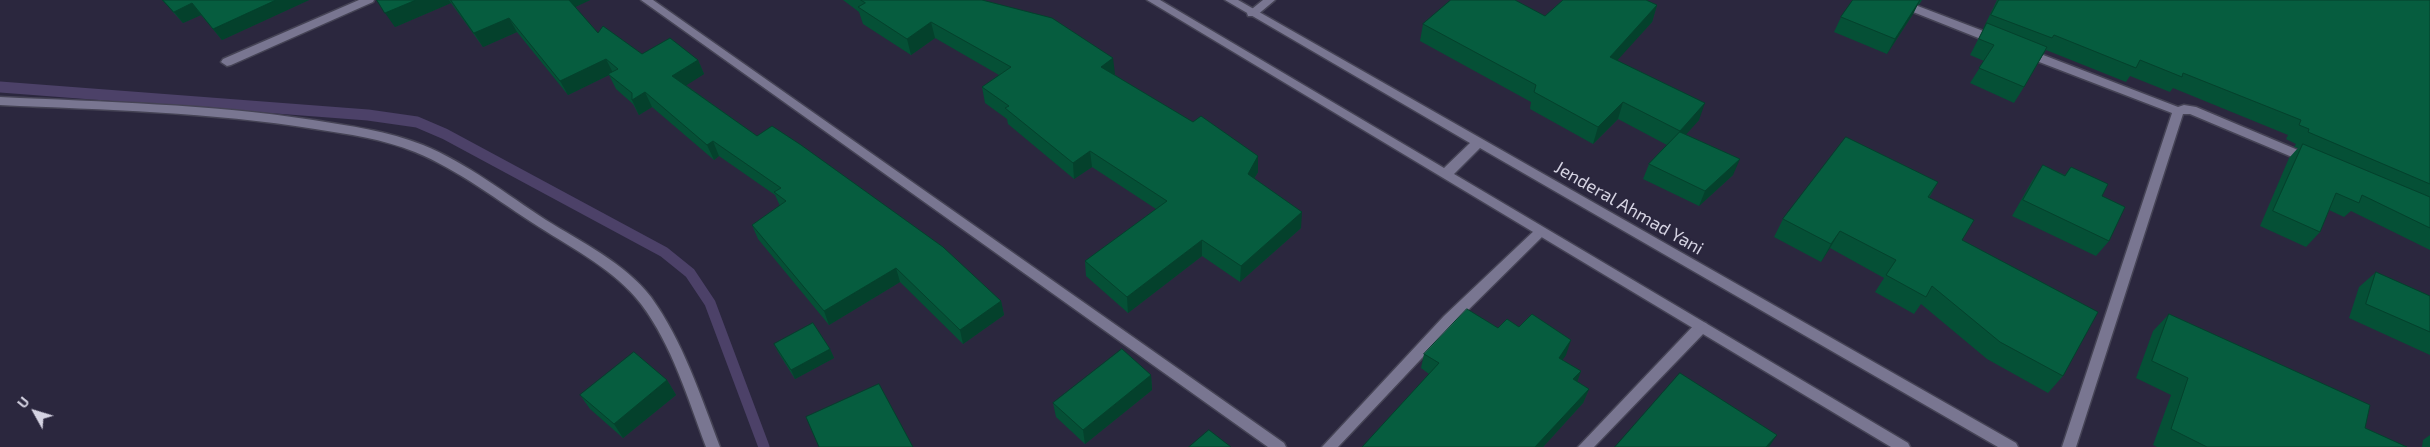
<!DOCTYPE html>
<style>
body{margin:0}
#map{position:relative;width:2430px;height:447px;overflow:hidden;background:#2b273e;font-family:"Exo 2",sans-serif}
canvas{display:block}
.north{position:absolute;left:10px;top:387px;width:50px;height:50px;-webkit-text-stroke:4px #2b273e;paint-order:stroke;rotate:309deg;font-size:14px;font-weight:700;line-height:20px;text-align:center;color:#d5d3e2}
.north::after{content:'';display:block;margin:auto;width:18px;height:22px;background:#d5d3e2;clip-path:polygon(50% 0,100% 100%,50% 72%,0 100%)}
</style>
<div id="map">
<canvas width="2430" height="447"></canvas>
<div class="north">U</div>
</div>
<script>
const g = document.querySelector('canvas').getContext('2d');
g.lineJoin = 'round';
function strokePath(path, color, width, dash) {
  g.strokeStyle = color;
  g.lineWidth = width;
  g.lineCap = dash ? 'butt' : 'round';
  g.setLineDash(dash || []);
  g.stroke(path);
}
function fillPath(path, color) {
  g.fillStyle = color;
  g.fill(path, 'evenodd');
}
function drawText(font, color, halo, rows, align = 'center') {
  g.font = font + ' "Exo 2",sans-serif';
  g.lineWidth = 4;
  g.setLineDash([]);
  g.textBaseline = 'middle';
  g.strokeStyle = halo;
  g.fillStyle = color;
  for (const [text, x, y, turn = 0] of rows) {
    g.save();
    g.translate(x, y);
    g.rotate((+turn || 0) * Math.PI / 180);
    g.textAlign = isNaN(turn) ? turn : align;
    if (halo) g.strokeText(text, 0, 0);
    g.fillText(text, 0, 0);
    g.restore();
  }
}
strokePath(new Path2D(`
 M 0,87 L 368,115 L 417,122 L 445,134 L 664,252 L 690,273 L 710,303 L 764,447`), '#4c4168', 11);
const lane = new Path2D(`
 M 1701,322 L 1706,323 L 1708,327 L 1706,331 L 1594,447 L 1578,447 L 1696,323 Z`);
const street = new Path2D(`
 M 359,0 L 374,0 L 373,2 L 231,65 L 227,66 L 221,62 L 223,59 Z
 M 641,0 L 653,0 L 1284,443 L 1286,447 L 1268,447 Z
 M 1263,0 L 1275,0 L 1256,16 L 1248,16 L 1247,13 Z
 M 1887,0 L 1902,0 L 1999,37 L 2001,40 L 1999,43 L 1991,43 L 1888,2 Z
 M 2025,48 L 2178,107 L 2184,105 L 2196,107 L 2312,156 L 2314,159 L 2312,162 L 2304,162 L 2190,114 L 2183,114 L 2076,447 L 2062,447 L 2172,113 L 2021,55 L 2019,52 L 2021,49 Z
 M 0,97 C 104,102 209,104 313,120 C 350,126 388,131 423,145 C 467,163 506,194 546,220 C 581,242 625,263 651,297 C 683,341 701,397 720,447 L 706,447 C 688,399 672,345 641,304 C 615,270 573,249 539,227 C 498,201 459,170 415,152 C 383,139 348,134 315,129 C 211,112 105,110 0,105 Z
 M 1540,227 L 1544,229 L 1546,232 L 1544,235 L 1454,324 L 1338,447 L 1322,447 L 1444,316 L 1536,229 Z`);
const secondary = new Path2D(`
 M 1147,0 L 1160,0 L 1444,168 L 1470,143 L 1225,0 L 1238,0 L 2016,443 L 2018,447 L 1998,447 L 1480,148 L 1454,174 L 1908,443 L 1910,447 L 1891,447 Z`);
strokePath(lane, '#454355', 3);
strokePath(street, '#454355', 3);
strokePath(secondary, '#454355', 3);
fillPath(lane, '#797691');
fillPath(street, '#797691');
fillPath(secondary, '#797691');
fillPath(new Path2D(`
 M 162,0 L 309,0 L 222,40 L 201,15 L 183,23 Z
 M 377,0 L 590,0 L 575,7 L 598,33 L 642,54 L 698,60 L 704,74 L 686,85 L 757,136 L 1001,301 L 1004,315 L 963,344 L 900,282 L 829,325 L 758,239 L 752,225 L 780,206 L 775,195 L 719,156 L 714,160 L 652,107 L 639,115 L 633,104 L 616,89 L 609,75 L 568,95 L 517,32 L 483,47 L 451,3 L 395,27 Z
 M 843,0 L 982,0 L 1115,74 L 1114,74 L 1258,172 L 1254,179 L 1301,228 L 1240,282 L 1202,256 L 1128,313 L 1086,276 L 1085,261 L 1156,209 L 1092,167 L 1074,179 L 1008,124 L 1007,119 L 985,103 L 982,87 L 999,75 L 935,38 L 911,55 L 863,24 L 859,12 Z
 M 1853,0 L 1922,0 L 1919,5 L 1918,4 L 1913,14 L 1887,54 L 1834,32 L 1841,17 Z
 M 1997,0 L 2430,0 L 2430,250 L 2351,211 L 2344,217 L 2329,210 L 2320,232 L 2306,247 L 2260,226 L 2289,158 L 2298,148 L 2294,147 L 2296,144 L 2286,139 L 2288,135 L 2173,88 L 2170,92 L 2130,76 L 2126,82 L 2046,50 L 2024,87 L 2014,103 L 1970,83 L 1984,61 L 1970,55 L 1983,30 L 1983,29 Z
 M 1657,5 L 1652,22 L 1617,60 L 1699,120 L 1685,135 L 1733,175 L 1699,206 L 1643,179 L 1649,164 L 1667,145 L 1618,119 L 1593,144 L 1530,109 L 1531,102 L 1420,41 L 1423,24 L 1545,16 Z
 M 2043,165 L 2065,175 L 2071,167 L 2102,196 L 2109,241 L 2096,256 L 2012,216 L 2032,181 Z
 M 1938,182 L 1929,198 L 1962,240 L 2063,376 L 2048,393 L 1987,359 L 1921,304 L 1914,314 L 1875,292 L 1884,278 L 1830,248 L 1821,262 L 1774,237 L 1783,219 Z
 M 2376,272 L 2430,296 L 2430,355 L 2349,318 L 2359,287 Z
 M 2169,314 L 2365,428 L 2407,447 L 2157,447 L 2153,445 L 2171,395 L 2136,378 L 2153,331 Z
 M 1519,327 L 1566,355 L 1562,360 L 1581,371 L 1577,382 L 1589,389 L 1583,403 L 1543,447 L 1362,447 L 1429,374 L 1421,368 L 1424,354 L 1498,328 Z
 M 774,344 L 830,349 L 834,358 L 795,379 L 778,352 Z
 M 1151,375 L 1152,390 L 1085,444 L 1056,417 L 1053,403 Z
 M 667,380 L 676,395 L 623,438 L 590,409 L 580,395 Z
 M 2430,435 L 2430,447 L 2422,447 L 2423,440 Z`), '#055036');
fillPath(new Path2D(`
 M 276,0 L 309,0 L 222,40 L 213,29 Z
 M 416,0 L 449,0 L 451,3 L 395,27 L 385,13 Z
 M 567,0 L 590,0 L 571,9 Z
 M 1920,0 L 1913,14 L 1887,54 L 1895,39 Z
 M 192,3 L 201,15 L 183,23 L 174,12 Z
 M 1657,5 L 1652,22 L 1605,74 L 1610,57 Z
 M 509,18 L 517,32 L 483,47 L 474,33 Z
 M 931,22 L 935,38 L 911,55 L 907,39 Z
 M 1113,58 L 1115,74 L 1102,83 L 1101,67 Z
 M 606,59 L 613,73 L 568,95 L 560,81 Z
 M 698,60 L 704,74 L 679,90 L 672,76 Z
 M 645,92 L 652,107 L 639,115 L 632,100 Z
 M 1623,102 L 1618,119 L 1593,144 L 1598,127 Z
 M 1705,103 L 1699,120 L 1674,148 L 1680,131 Z
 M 713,141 L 719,156 L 714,160 L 707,145 Z
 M 1090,151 L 1092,167 L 1074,179 L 1073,163 Z
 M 1258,156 L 1258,172 L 1247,190 L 1248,174 Z
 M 1740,159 L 1733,175 L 1699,206 L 1705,191 Z
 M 1302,212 L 1301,228 L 1240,282 L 1241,266 Z
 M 1840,231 L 1830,248 L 1821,262 L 1831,244 Z
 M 1202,240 L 1202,256 L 1128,313 L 1127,297 Z
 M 896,268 L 900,282 L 829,325 L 824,311 Z
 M 1001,301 L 1004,315 L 963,344 L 960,330 Z
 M 1571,340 L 1566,355 L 1554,372 L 1559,358 Z
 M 830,349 L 834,358 L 795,379 L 791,370 Z
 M 1581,371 L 1576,385 L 1573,379 Z
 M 1151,375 L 1152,390 L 1085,444 L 1083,430 Z
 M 667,380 L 676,395 L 623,438 L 614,424 Z
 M 1589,389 L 1583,403 L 1543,447 L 1535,447 Z
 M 1777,435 L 1769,447 L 1766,447 Z`), '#04412c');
const building = new Path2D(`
 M 163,0 L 276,0 L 213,29 L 192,3 L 174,12 Z
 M 377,0 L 416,0 L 385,13 Z
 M 451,0 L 569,0 L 598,33 L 603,26 L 642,54 L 670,38 L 698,60 L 672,76 L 757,136 L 772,126 L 801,145 L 943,247 L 1001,301 L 960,330 L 896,268 L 824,311 L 752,225 L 786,201 L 774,192 L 781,188 L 713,141 L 707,145 L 645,92 L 632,100 L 632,93 L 608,74 L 618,69 L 606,59 L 560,81 L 509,18 L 474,33 Z
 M 861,0 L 982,0 L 1052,18 L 1113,58 L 1101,67 L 1193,122 L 1201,116 L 1258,156 L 1248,174 L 1302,212 L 1241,266 L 1202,240 L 1127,297 L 1085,261 L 1167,201 L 1090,151 L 1073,163 L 1005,108 L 1009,106 L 982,87 L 1011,67 L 931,22 L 907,39 L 858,7 L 865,3 Z
 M 1451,0 L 1515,0 L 1545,16 L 1563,0 L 1646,0 L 1657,5 L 1610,57 L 1705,103 L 1680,131 L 1623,102 L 1598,127 L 1534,92 L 1536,85 L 1423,24 Z
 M 1853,0 L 1920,0 L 1895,39 L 1841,17 Z
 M 1999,0 L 2430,0 L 2430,184 L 2308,132 L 2309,129 L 2299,125 L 2301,120 L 2183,73 L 2182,77 L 2140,60 L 2136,68 L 2054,35 L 2052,38 L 1991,15 Z
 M 1987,23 L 2047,47 L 2024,87 L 1979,68 L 1994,45 L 1979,39 Z
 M 1680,132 L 1740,159 L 1705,191 L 1649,164 Z
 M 1846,137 L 1938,182 L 1928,197 L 1974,220 L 1962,240 L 2098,312 L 2063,376 L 2000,342 L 1932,286 L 1926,297 L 1886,275 L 1896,260 L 1840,231 L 1831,244 L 1783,219 Z
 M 2303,144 L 2430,197 L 2430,228 L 2362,195 L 2359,203 L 2336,193 L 2320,232 L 2273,211 Z
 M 2043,165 L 2065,176 L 2071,167 L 2108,184 L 2102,196 L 2125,207 L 2109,241 L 2023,200 Z
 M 2376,272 L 2430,296 L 2430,332 L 2366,304 Z
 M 1467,309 L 1498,328 L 1507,319 L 1519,327 L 1532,314 L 1571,340 L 1559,358 L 1581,371 L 1573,379 L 1589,389 L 1535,447 L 1362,447 L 1439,363 L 1424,354 Z
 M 2169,314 L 2370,405 L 2365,428 L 2407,447 L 2207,447 L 2171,429 L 2188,378 L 2152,361 Z
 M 813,323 L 830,349 L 791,370 L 774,344 Z
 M 1122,349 L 1151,375 L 1083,430 L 1053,403 Z
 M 634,352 L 667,380 L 614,424 L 580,395 Z
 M 1680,373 L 1777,435 L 1766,447 L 1615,447 Z
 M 879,384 L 913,447 L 819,447 L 806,417 Z
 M 1209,430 L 1231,447 L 1189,447 Z`);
fillPath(building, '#065d3f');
strokePath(building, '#04412c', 1);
drawText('18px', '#d5d3e2', '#2b273e', [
 ["Jenderal Ahmad Yani",1629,208,30]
]);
</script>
